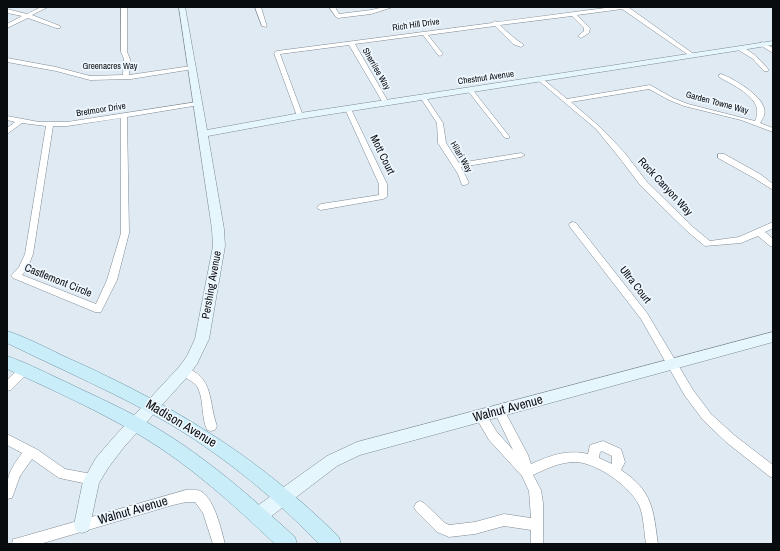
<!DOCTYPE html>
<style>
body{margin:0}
#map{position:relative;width:780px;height:551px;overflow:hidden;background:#dfeaf3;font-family:"Archivo Narrow",sans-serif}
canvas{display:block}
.frame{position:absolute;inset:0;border:8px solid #090c0f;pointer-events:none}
</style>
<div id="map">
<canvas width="780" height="551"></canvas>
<div class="frame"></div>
</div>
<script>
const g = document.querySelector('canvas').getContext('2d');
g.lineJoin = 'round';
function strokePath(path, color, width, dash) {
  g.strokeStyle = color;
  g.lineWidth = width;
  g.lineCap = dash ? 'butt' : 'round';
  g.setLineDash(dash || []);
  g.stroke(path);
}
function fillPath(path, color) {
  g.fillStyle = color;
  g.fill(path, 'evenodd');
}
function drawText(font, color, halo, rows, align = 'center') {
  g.font = font + ' "Archivo Narrow",sans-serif';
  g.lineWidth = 3.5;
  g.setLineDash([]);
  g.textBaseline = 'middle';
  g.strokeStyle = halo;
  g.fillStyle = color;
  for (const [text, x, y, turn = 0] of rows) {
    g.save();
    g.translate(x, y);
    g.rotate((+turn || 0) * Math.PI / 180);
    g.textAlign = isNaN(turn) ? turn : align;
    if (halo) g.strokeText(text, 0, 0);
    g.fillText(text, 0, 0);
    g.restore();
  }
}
const street = new Path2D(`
 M 41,7 L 48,7 L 32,15 L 60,26 L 60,28 L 56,28 L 28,18 L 7,28 L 7,24 L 22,16 L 7,13 L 7,9 L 27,14 Z
 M 121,7 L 127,7 L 127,52 L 130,59 L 129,75 L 191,66 L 193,67 L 193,69 L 131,79 L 90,80 L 56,71 L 7,62 L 7,58 L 56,67 L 90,76 L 123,75 L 124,59 L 121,52 Z
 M 255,7 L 261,7 L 267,27 L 262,26 Z
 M 329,7 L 335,7 L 339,14 L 371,10 L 384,7 L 393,7 L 371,14 L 338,18 L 336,17 Z
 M 613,7 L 628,7 L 695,55 L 690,56 L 622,9 L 577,15 L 590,28 L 589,33 L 581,38 L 578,36 L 584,31 L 584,28 L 572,16 L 500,25 C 508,33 515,39 524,45 L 521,47 L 513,44 L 495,26 L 428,35 L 443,54 L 440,56 L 438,55 L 423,35 L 355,44 L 389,103 L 386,105 L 383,103 L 349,45 L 280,54 L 303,116 L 300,118 L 297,116 L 274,53 L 277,51 L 492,23 L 495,21 L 497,22 Z
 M 762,42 L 773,48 L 773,53 L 760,45 L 759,44 Z
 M 737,47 C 748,46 761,61 768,69 L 768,71 L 764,71 L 753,59 L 737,49 Z
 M 721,74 C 733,78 761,95 764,108 C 766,114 763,118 760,123 L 773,128 L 773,132 L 741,120 L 684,106 L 669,100 L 649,89 L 571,102 L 600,127 L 624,152 L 647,182 L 694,228 L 710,241 L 739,237 L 773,222 L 773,228 L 765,232 L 773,239 L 773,247 L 770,246 L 758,236 L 741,243 L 705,246 L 688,232 L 641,186 L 618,156 L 596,129 L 538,80 L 543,79 L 567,99 L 650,85 L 673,98 L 688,104 L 755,121 C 766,99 734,86 719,77 L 719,75 Z
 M 468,89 L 472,89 L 509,136 L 509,138 L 505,138 L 468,91 Z
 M 423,95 L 425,96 L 443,123 L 446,143 L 459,163 L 521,153 L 525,155 L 521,157 L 461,167 L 469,183 L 465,185 L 462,185 L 458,174 L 438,143 L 437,123 L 420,97 Z
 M 197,102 L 200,104 L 199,105 L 127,117 L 129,233 L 117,280 L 101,312 L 95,312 L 13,278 L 11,276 L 19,267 L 25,254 L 46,126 L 22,123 L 7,134 L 7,128 L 15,122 L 7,120 L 7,116 L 39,122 L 67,122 ZM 121,118 L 121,233 L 107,280 L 96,304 L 22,275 L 27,269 L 33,254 L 53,126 L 67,126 Z
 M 348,107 L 351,109 L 387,184 L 387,197 L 383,199 L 321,210 L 318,209 L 317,207 L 321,204 L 379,195 L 379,184 L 345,109 Z
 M 718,154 L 724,154 L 760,174 L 773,184 L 773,190 L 754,178 L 718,158 Z
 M 573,222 L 576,223 L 647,313 L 693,390 L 711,414 L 734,435 L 773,465 L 773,478 L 769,476 L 726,442 L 703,420 L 685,396 L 641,319 L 570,227 L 569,225 L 570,223 Z
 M 24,366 L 28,367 L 29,370 L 28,373 L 11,390 L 7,391 L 7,380 L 20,367 Z
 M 184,367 C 215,377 208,402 217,426 L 215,430 L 211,431 L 207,430 C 201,416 204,401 198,388 C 194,380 183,379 179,371 L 180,368 Z
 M 499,406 L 503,408 L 528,455 L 531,464 C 549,456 567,449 588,454 L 590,445 L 603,441 L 621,449 L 625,462 L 621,470 C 653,491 653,509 658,544 L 646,544 C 644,532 644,516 639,505 C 629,485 595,462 575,462 C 560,462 546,469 533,475 L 541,490 L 543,503 L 543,544 L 531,544 L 531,530 L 504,526 L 475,534 L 449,537 L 437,532 L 416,511 L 414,507 L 416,503 L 420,501 L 424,503 L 445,523 L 449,525 L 475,522 L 504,514 L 531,518 L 529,491 L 522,476 L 489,440 L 475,416 L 477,413 L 481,411 L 485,413 L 497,432 L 513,450 L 494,411 L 495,408 ZM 602,451 L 612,456 L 612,464 L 599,458 L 600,452 Z
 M 7,434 L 38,450 L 65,469 L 97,475 L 99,479 L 97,483 L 93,485 L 59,478 L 32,459 L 20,476 L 12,498 L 7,499 C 7,475 8,473 22,453 L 7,445 Z
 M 186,490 C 191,490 198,489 202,492 C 215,501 221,529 225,544 L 213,544 L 203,513 L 195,502 L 186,502 L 173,505 L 40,544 L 12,544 L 13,539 L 18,538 Z`);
const secondary = new Path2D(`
 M 179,7 L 185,7 L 207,130 L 300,113 L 773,41 L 773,45 L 300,119 L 208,136 L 224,229 L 225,246 L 209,339 L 197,364 L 189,375 L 124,447 L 108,468 L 99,483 L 90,525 L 88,531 L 82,533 L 76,531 L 74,525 L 83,481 L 96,458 L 114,437 L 179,367 L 187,356 L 195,339 L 213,246 L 212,229 Z
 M 773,332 L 773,342 L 360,455 L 337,466 L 265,521 L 259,523 L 253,521 L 251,515 L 253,509 L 327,456 L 357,442 Z`);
const primary = new Path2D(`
 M 7,331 C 32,339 55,353 79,363 C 181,410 259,458 339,537 L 341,544 L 319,544 C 275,498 225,457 170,424 C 118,394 62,370 7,343 Z
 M 7,356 C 28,363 48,374 68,383 C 97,397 127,410 155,427 C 206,457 251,497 295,537 L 297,544 L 275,544 C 234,505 191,466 143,437 C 99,411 53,390 7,369 Z`);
strokePath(street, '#7f8992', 1);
strokePath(secondary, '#7f8992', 1);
strokePath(primary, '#7096a5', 1);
fillPath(street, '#fff');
fillPath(secondary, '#e5f6fc');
fillPath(primary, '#caedfa');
drawText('9px', '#090c0f', '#eef7fe', [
 ["Rich Hill Drive",416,25,-8],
 ["Greenacres Way",110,67],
 ["Sherrilee Way",376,69,60],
 ["Chestnut Avenue",486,78,-8],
 ["Garden Towne Way",717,103,15],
 ["Bretmoor Drive",101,110,-9],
 ["Hilari Way",461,157,60]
]);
drawText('11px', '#090c0f', '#eef7fe', [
 ["Mott Court",382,155,64],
 ["Rock Canyon Way",665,187,47],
 ["Castlemont Circle",58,281,22],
 ["Pershing Avenue",212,285,-80],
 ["Ultra Court",635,285,52]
]);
drawText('13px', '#090c0f', '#eef7fe', [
 ["Walnut Avenue",508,409,-15],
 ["Madison Avenue",181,424,31],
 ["Walnut Avenue",133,511,-16]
]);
</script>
